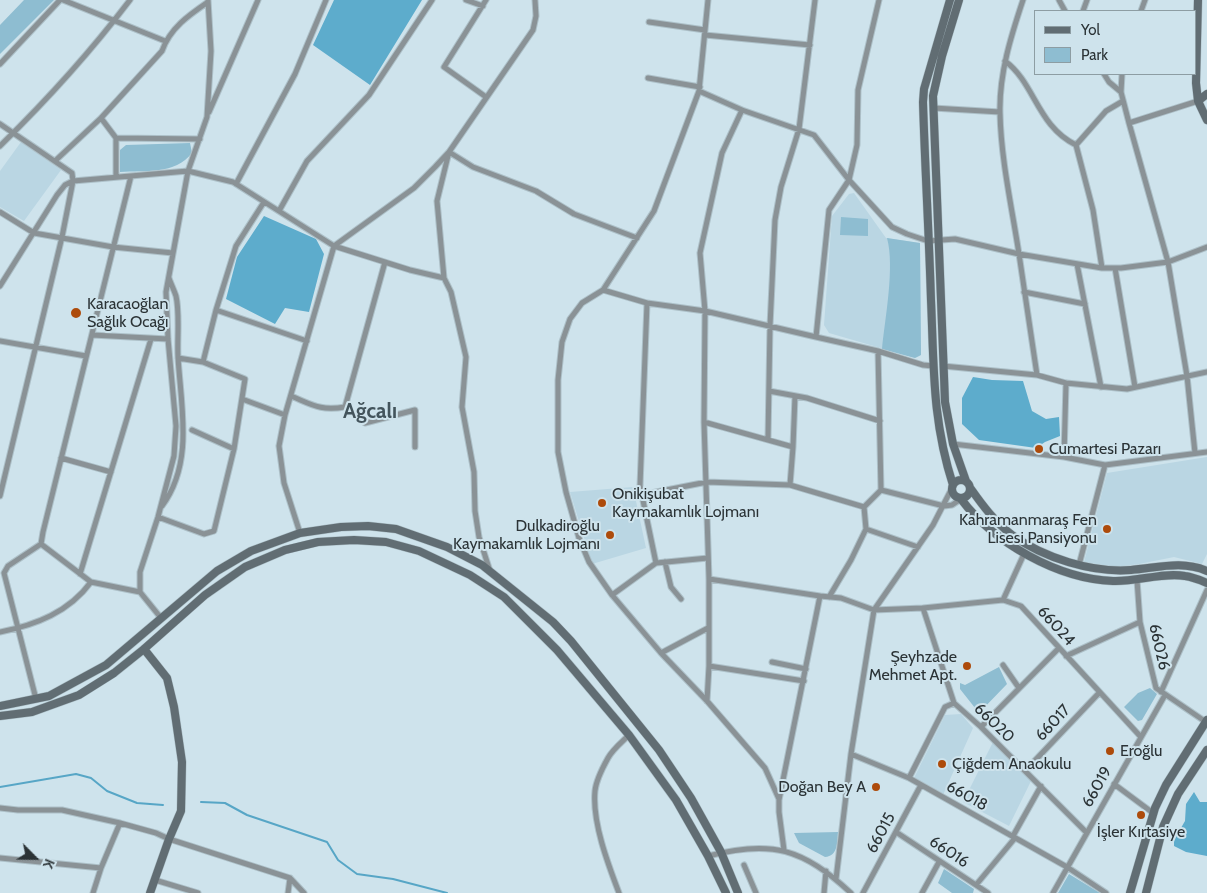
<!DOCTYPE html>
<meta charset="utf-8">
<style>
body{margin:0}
#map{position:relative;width:1207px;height:893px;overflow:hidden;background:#cee3ec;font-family:Cabin,sans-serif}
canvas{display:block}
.legend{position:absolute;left:1034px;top:10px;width:162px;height:65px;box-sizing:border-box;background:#cee3ec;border:1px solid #8d9da3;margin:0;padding:6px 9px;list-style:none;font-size:15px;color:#2b3336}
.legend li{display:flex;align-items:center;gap:10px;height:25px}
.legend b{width:25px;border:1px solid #8d9da3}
.north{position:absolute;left:10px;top:833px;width:50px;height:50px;-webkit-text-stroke:4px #cee3ec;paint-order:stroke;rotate:113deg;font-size:14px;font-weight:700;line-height:20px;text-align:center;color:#2b3336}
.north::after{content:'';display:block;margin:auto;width:18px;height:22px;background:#2b3336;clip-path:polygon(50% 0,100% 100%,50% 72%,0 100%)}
</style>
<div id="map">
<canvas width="1207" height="893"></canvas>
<ul class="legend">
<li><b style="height:6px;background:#616d73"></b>Yol</li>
<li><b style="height:14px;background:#8ebdd1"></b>Park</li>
</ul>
<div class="north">K</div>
</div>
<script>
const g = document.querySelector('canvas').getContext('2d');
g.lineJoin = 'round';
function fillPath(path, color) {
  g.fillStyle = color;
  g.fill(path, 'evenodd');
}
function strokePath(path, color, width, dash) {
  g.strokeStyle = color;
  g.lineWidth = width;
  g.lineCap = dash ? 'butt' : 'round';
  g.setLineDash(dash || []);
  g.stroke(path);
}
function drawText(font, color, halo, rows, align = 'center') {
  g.font = font + ' Cabin,sans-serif';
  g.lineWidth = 4;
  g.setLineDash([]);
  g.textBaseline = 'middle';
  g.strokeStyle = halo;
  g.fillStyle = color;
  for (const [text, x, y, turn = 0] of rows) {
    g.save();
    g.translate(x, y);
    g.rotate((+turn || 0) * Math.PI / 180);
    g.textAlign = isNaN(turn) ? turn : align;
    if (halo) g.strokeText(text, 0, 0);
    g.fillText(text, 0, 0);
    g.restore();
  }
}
fillPath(new Path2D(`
 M 21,142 L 61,170 L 24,221 L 0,207 L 0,171 Z
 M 854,193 L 886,238 L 920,243 L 921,355 L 915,358 L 829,333 L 824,325 L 832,216 L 849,194 Z
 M 1207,457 L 1207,554 L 1202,564 L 1174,557 L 1139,564 L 1115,567 L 1084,562 L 1107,473 Z
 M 633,487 L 646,548 L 592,564 L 570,492 Z
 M 961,714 L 973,728 L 943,795 L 913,780 L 945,715 Z
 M 993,742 L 1031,781 L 1009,826 L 963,802 Z`), '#bad6e3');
fillPath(new Path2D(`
 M 24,0 L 54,0 L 0,54 L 0,25 Z
 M 190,143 L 192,153 C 175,175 145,170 120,172 L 120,150 L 126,145 Z
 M 841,217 L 868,219 L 868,236 L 840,235 Z
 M 887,238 L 920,243 L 921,355 L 915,358 L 882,349 C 885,318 895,267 887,238 Z
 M 999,667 L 1007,684 L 979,713 L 960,689 L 960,683 L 965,685 Z
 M 1150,688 L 1157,694 L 1142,720 L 1138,721 L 1124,707 L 1138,693 Z
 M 838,832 C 837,843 838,856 825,857 L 799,843 L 794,833 Z
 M 944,869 L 974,889 L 973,893 L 952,893 L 938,883 Z
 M 1069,874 L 1100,893 L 1058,893 Z`), '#8ebdd1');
fillPath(new Path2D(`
 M 334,0 L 422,0 L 370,85 L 313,45 Z
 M 264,216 L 316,239 L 324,254 L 309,312 L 285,308 L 275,324 L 226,299 L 237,257 Z
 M 973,377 L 992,380 L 1023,381 L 1032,411 L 1046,419 L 1059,417 L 1060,436 L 1045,442 L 1036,448 L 979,440 L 962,424 L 962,398 Z
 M 1194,792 L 1200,802 L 1207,802 L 1207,856 L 1186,852 L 1174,846 L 1174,840 L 1185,821 L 1186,804 Z`), '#5daccc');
strokePath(new Path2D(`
 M 0,787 L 76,774 L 91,778 L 107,791 L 137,803 L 163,805
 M 201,802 L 225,803 L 247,815 L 327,842 L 338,860 L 357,874 L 393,879 L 447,893`), '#57a6c6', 2);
const street = new Path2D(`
 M 63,0 L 165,41
 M 466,0 L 483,6
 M 486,0 L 444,67 L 486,97
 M 879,0 L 858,90 L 857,145 L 849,180 L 892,227 L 907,234 L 928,241 L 955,239 L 1019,254 C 1012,208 1001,160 1000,113 C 999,74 1011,36 1023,0
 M 1059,0 L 1065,11
 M 1083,11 L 1087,0
 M 1141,11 L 1145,0
 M 649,22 L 705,30
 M 705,35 L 810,45
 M 1005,61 C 1035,83 1037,126 1076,145
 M 0,64 L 60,0
 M 1104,74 L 1109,82 L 1121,92
 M 648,78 L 700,87
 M 699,91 L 742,110 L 814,135 L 849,180 L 829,210 L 816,337 L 878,351 L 881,490
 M 933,108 L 1000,112
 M 742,110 L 722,153 L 700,253 L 705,311 L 704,422 L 709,579 L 820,596 L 779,800 L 779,812 L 784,850
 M 209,112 L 258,0
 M 101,118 L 116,138 L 116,176
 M 1129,123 L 1198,101
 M 0,124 L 72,173 L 73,181 L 62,237 L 0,496
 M 116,138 L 200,139
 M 0,146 C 45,102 92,50 130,0
 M 55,161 L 101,118 L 162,51 C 170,28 189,15 208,2
 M 236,184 L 295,74 L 326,0
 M 279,211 L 307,161 L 369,95 L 432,0
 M 0,212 L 34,233 L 113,247 L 173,253
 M 1077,264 L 1101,387
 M 1102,268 L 1093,210 L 1076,145 L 1106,111 L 1123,101
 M 1115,268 L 1135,387
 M 0,286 L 57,195 L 65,185 L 73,181 L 188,171 L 233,182 L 334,246 L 410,270 L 444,278
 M 603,290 L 582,303 L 570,319 L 562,342 L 558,380 L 558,452 L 566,492 L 579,538 L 589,562 L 612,595 L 661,653 L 707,701 L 765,768 L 779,799
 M 1024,292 L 1085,304
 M 647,303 L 603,290 L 654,211 L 699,91 L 708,0
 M 216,310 L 307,341
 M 92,335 L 168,339
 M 0,341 L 86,356
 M 878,351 L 923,365 L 933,366
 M 203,362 L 216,310 L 236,246 L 264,202
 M 943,366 L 1037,375 L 1066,383 L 1127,389 L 1207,372
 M 1037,375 L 1019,254 L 1102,268 L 1121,268 L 1168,262 L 1129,123 L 1121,92 L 1122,74
 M 769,391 L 807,398 L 880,421
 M 291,396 C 313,405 320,411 345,407 L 365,423 L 415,410 L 415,447
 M 242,399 L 285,415
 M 345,407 L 385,262
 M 704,422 L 793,447 L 790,485 L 864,507 L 881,490 L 944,506 L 952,505 L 961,499
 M 192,430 L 234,449
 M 768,439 L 770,326 L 775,220 L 781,187 L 799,129 L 815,0
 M 953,444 L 1064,457 L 1105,465 L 1207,452
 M 793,447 L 795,396
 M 1195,453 L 1187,376 L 1168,262 L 1207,247
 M 1064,457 L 1066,383
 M 61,458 L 111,472
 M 641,495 L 707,482 L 790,485
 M 162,506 C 194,463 181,407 178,357 C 177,339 180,313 176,296 C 174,290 171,284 169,278
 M 864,507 L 866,529 L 918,547
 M 158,517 L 204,534 L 214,531 L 234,449 L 245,379 L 203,362 L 178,358
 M 300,533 L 284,483 L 279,446 L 285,415 L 334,246 L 414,188 L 435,167 L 449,152 L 533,30 L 536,16 L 535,0
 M 41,544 L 91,582 L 140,592
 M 708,558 L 656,563 L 640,486 L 647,303 L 705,311 L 816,337
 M 665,562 L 671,587 L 681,599
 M 1079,565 L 1105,465
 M 490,571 L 479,537 L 475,511 L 474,472 L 462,407 L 466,357 L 451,292 L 444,278 L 437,201 L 449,152 L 473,167 L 536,191 L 574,214 L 637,238
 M 80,574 L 151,339
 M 709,579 L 709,666 L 804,681
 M 1137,580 L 1140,622 L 1156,688 L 1206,722
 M 612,595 L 656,563
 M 820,596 L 841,598 L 874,610 L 923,608 L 1003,600 L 1021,606 L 1140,736
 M 829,597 L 851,560 L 866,529
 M 1003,600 L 1024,554
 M 923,608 L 954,703 L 981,727 L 1086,832
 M 161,618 L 140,592 L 140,572 L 158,517 L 174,456 L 176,426 L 168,339 L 166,292 L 188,171 L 207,117 L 211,51 L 208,0
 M 0,632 C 36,625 69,612 91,582
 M 661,653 L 708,628
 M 1066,656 L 1140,622
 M 772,662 L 806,669
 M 1003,665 L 1019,688
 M 1161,692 L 1207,590
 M 36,699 L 4,573 L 8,566 L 41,544 L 43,532 L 131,176
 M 707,701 L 709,666
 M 981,727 L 1059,648
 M 851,754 L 909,778 L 1067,867 L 1106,893
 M 1025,771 L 1099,693
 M 909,778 L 945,707 L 954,703
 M 1114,784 L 1153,813
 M 0,808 L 18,810 L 62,810 L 120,823 L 156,833 L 169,839 L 290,878 L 304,893
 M 896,832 L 988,893
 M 1013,836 L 1041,786
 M 708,856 C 772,839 803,849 851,893
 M 0,858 L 101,868
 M 744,865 L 756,893
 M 836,879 L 851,754 L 874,610 L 933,525 L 952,488
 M 155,880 L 198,893
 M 976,885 L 1015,838
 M 93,893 L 101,868 L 120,823
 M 288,893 L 290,878
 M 619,893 C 608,864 592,822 595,791 C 596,780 603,767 608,758 C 613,749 622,742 629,735
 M 824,893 L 826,871
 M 863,893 L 921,785
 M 922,893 L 939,862
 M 1053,893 L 1165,695`);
const secondary = new Path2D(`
 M 950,0 L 924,89 L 923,102 C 925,168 929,234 931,300 C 934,366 932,420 953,485
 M 959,0 L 942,56 L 933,96 L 945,402 L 953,444 L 966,481
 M 1198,0 L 1196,83 L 1198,101
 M 1207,94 L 1198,101 L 1207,120
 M952 489a9 9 0 1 1 18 0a9 9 0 1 1-18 0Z
 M 971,489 C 983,506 995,522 1012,535 C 1044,558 1092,573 1131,570 C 1157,568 1182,560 1207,571
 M 961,499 C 994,543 1058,579 1113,581 C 1137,582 1162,572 1185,576 C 1193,577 1200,580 1207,583
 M 144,649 L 167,678 L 174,707 L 182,762 L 181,811 L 169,839 L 150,893
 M 0,706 L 49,696 L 106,665 L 217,571 L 251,551 L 300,533 L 341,527 L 368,526 L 396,529 L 447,547 L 482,565 L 553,622 L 571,641 L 659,750 L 691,798 L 721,852 L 738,893
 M 0,716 L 32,712 L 79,695 L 114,673 L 144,649 L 205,595 L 245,567 L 285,550 L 318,542 L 354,540 L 386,542 L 419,551 L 470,575 L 504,597 L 557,650 L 629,735 L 676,800 L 708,856 L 726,893
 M 1130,893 L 1155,808 L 1166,785 L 1207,720
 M 1146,893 L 1163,827 L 1178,794 L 1207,750`);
strokePath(street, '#adc0c8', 7);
strokePath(secondary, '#adc0c8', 9);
strokePath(street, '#8a9296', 5);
strokePath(secondary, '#616d73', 8);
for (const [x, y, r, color] of [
 [76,313,6,"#ad4b0b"],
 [1039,449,5,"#ad4b0b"],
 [602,503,5,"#ad4b0b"],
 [1107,529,5,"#ad4b0b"],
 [610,535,5,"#ad4b0b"],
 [967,666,5,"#ad4b0b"],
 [1110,751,5,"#ad4b0b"],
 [942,764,5,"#ad4b0b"],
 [876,787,5,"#ad4b0b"],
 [1141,815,5,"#ad4b0b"]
]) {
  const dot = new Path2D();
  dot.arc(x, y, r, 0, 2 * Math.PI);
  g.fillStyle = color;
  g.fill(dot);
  strokePath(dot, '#cee3ec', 2);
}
drawText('16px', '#2b3336', '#cee3ec', [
 ["Karacaoğlan",87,304],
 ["Sağlık Ocağı",87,322],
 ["Cumartesi Pazarı",1049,449],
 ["Onikişubat",612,494],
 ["Kaymakamlık Lojmanı",612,512],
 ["Kahramanmaraş Fen",1097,520,"right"],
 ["Lisesi Pansiyonu",1097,538,"right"],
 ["Dulkadiroğlu",600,526,"right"],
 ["Kaymakamlık Lojmanı",600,544,"right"],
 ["Şeyhzade",957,657,"right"],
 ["Mehmet Apt.",957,675,"right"],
 ["Eroğlu",1120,751],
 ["Çiğdem Anaokulu",952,764],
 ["Doğan Bey A",866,787,"right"],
 ["İşler Kırtasiye",1141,832,"center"]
], 'left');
drawText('16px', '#2b3336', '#cee3ec', [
 ["66024",1056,626,48],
 ["66026",1159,647,77],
 ["66020",994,723,44],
 ["66017",1053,723,-47],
 ["66019",1097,787,-60],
 ["66018",967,796,29],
 ["66015",881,833,-62],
 ["66016",949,852,33]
]);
drawText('bold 21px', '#43545c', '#cee3ec', [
 ["Ağcalı",370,412]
]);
</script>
